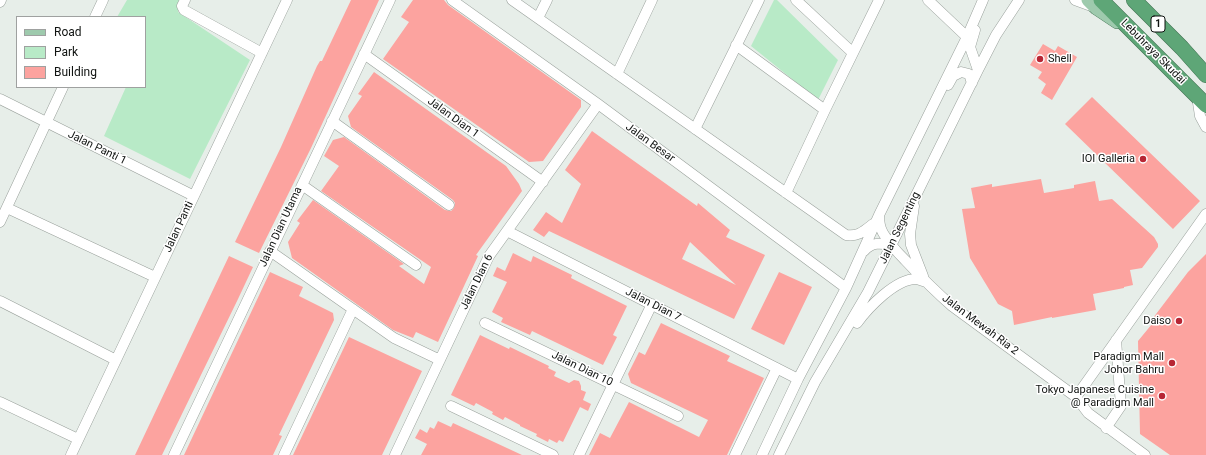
<!DOCTYPE html>
<style>
body{margin:0}
#map{position:relative;width:1206px;height:455px;overflow:hidden;background:#e7eee9;font-family:Roboto,sans-serif}
canvas{display:block}
.legend{position:absolute;left:16px;top:16px;width:130px;height:72px;box-sizing:border-box;background:#fff;border:1px solid #9fa1a0;margin:0;padding:5px 7px;list-style:none;font-size:12px;color:#101311}
.legend li{display:flex;align-items:center;gap:8px;height:20px}
.legend b{width:20px;border:1px solid #9fa1a0}
</style>
<div id="map">
<canvas width="1206" height="455"></canvas>
<ul class="legend">
<li><b style="height:5px;background:#9ecaad"></b>Road</li>
<li><b style="height:11px;background:#b8eac7"></b>Park</li>
<li><b style="height:11px;background:#fca39f"></b>Building</li>
</ul>
</div>
<script>
const g = document.querySelector('canvas').getContext('2d');
g.lineJoin = 'round';
function fillPath(path, color) {
  g.fillStyle = color;
  g.fill(path, 'evenodd');
}
function strokePath(path, color, width, dash) {
  g.strokeStyle = color;
  g.lineWidth = width;
  g.lineCap = dash ? 'butt' : 'round';
  g.setLineDash(dash || []);
  g.stroke(path);
}
function drawText(font, color, halo, rows, align = 'center') {
  g.font = font + ' Roboto,sans-serif';
  g.lineWidth = 3;
  g.setLineDash([]);
  g.textBaseline = 'middle';
  g.strokeStyle = halo;
  g.fillStyle = color;
  for (const [text, x, y, turn = 0] of rows) {
    g.save();
    g.translate(x, y);
    g.rotate((+turn || 0) * Math.PI / 180);
    g.textAlign = isNaN(turn) ? turn : align;
    if (halo) g.strokeText(text, 0, 0);
    g.fillText(text, 0, 0);
    g.restore();
  }
}
fillPath(new Path2D(`
 M 127,0 L 181,0 L 178,12 L 250,60 L 190,179 L 104,136 L 126,87 L 145,87 L 145,17 L 117,17 Z
 M 774,0 L 777,0 L 838,60 L 818,100 L 751,46 Z`), '#b8eac7');
fillPath(new Path2D(`
 M 351,0 L 379,0 L 311,148 L 259,253 L 235,242 L 281,147 L 317,66 L 320,61 L 322,61 Z
 M 413,0 L 444,0 L 448,5 L 581,100 L 581,107 L 543,161 L 529,162 L 383,59 L 409,22 L 401,17 Z
 M 1043,44 L 1055,51 L 1058,46 L 1077,57 L 1052,100 L 1041,93 L 1046,84 L 1038,78 L 1042,72 L 1030,65 Z
 M 374,72 L 506,166 L 519,184 L 522,191 L 476,255 L 478,256 L 438,342 L 416,332 L 413,338 L 393,330 L 292,258 L 288,242 L 300,223 L 297,221 L 313,200 L 404,264 L 399,266 L 424,284 L 431,267 L 321,191 L 339,166 L 324,156 L 333,140 L 344,137 L 445,210 L 451,211 L 454,208 L 455,203 L 453,200 L 351,127 L 348,116 L 362,96 L 358,94 Z
 M 1092,97 L 1200,201 L 1173,229 L 1065,124 Z
 M 592,131 L 697,206 L 698,203 L 730,230 L 726,237 L 765,255 L 734,319 L 549,231 L 544,237 L 533,230 L 546,212 L 562,223 L 581,184 L 565,170 ZM 690,242 L 736,285 L 682,259 Z
 M 1041,179 L 1044,193 L 1074,188 L 1074,185 L 1095,181 L 1099,201 L 1112,199 L 1154,237 L 1158,244 L 1158,247 L 1142,268 L 1130,270 L 1133,285 L 1124,287 L 1124,288 L 1093,294 L 1096,310 L 1052,318 L 1052,317 L 1014,325 L 1012,311 L 998,304 L 970,258 L 962,209 L 975,208 L 971,188 L 992,184 L 992,187 Z
 M 513,253 L 531,262 L 533,256 L 572,275 L 571,278 L 627,306 L 613,335 L 617,337 L 603,365 L 532,331 L 530,335 L 501,322 L 503,318 L 492,312 L 507,282 L 493,276 L 497,267 L 505,271 Z
 M 1206,254 L 1206,455 L 1170,455 L 1140,434 L 1138,341 L 1152,324 L 1150,322 L 1188,272 Z
 M 229,256 L 253,267 L 238,299 L 162,455 L 135,455 Z
 M 270,272 L 303,287 L 299,296 L 333,313 L 334,320 L 279,435 L 282,436 L 273,455 L 184,455 Z
 M 779,272 L 812,287 L 784,345 L 751,329 Z
 M 661,323 L 730,356 L 727,361 L 764,378 L 727,455 L 589,455 L 600,433 L 610,438 L 629,402 L 699,437 L 708,420 L 631,383 L 628,374 L 639,352 L 645,355 Z
 M 480,335 L 509,349 L 510,347 L 549,366 L 548,368 L 556,372 L 554,376 L 569,383 L 574,380 L 579,381 L 581,386 L 581,390 L 586,392 L 583,400 L 591,404 L 588,411 L 580,407 L 563,442 L 559,440 L 557,443 L 549,439 L 548,442 L 536,436 L 537,434 L 520,426 L 520,425 L 505,417 L 503,420 L 492,414 L 493,412 L 476,403 L 474,406 L 451,395 Z
 M 349,337 L 422,371 L 382,455 L 293,455 Z
 M 438,421 L 451,427 L 453,423 L 522,455 L 421,455 L 427,444 L 415,438 L 420,429 L 427,433 L 430,427 L 434,429 Z`), '#fca39f');
const minor = new Path2D(`
 M 185,0 L 182,6 L 184,10 L 262,53
 M 452,0 L 598,104 L 846,288
 M 512,0 L 846,235 C 858,237 864,231 873,224
 M 796,0 L 853,53
 M 928,0 L 967,37
 M 1075,0 L 1094,7
 M 0,2 L 1,0
 M 95,17 L 103,0
 M 538,18 L 547,0
 M 975,30 L 970,47 L 978,70
 M 736,45 L 825,110
 M 364,54 L 543,182
 M 617,74 L 652,0
 M 948,85 L 953,76 L 961,72 L 969,74 L 972,83
 M 1197,96 L 1200,116 L 1206,127
 M 0,99 L 194,196
 M 332,121 L 449,205
 M 695,129 L 759,0
 M 302,185 L 416,265
 M 786,193 L 825,110 L 879,0
 M 914,206 L 910,234 L 911,245 L 923,276
 M 7,208 L 155,277
 M 879,215 C 879,221 880,228 883,233 C 889,243 897,252 905,260 C 920,276 936,292 952,306 L 1076,397 L 1088,413 L 1145,455
 M 0,222 L 63,87
 M 507,231 L 798,379
 M 270,251 L 394,338 L 440,360
 M 864,251 C 872,242 880,243 891,245
 M 0,301 L 116,360
 M 485,323 L 678,416
 M 857,323 C 868,308 896,278 917,279 C 920,280 923,281 926,282
 M 1076,397 L 1206,214
 M 0,402 L 78,439
 M 451,406 L 553,455
 M 1106,428 L 1121,406 L 1116,340
 M 71,455 L 287,0
 M 174,455 L 390,0
 M 284,455 L 353,309
 M 395,455 L 489,256 L 598,104
 M 579,455 L 652,304
 M 735,455 L 777,368
 M 762,455 L 798,379 L 846,288 L 879,215 L 967,37 L 983,0
 M 779,455 L 815,382 L 868,292 L 978,70 L 996,35 L 1019,0`);
const major = new Path2D(`
 M 1088,0 L 1096,8 L 1117,22`);
const highway = new Path2D(`
 M 1101,0 L 1206,105
 M 1134,0 L 1182,48 L 1206,75`);
strokePath(minor, '#99a09b', 11);
strokePath(major, '#437353', 14);
strokePath(highway, '#437353', 16);
strokePath(minor, '#fff', 10);
strokePath(major, '#9ecaad', 13);
strokePath(highway, '#5ea677', 15);
for (const [x, y, r, color] of [
 [1040,59,4,"#b72634"],
 [1143,159,4,"#b72634"],
 [1179,321,4,"#b72634"],
 [1172,363,4,"#b72634"],
 [1162,396,4,"#b72634"]
]) {
  const dot = new Path2D();
  dot.arc(x, y, r, 0, 2 * Math.PI);
  g.fillStyle = color;
  g.fill(dot);
  strokePath(dot, '#fff', 1.5);
}
for (const [x, y, w] of [
 [1158,24,14]
]) {
  const box = new Path2D();
  box.roundRect(x - w / 2, y - 8, w, 16, 3);
  g.fillStyle = '#fff';
  g.fill(box);
  strokePath(box, '#101311', 1);
}
drawText('bold 10px', '#101311', null, [
 ["1",1158,24]
]);
drawText('11px', '#101311', '#fff', [
 ["Lebuhraya Skudai",1153,52,45],
 ["Jalan Dian 1",453,118,36],
 ["Jalan Besar",650,143,36],
 ["Jalan Panti 1",97,148,26],
 ["Jalan Panti",179,227,-65],
 ["Jalan Dian Utama",281,227,-65],
 ["Jalan Segenting",900,228,-64],
 ["Jalan Dian 6",477,282,-64],
 ["Jalan Dian 7",653,305,27],
 ["Jalan Mewah Ria 2",980,325,37],
 ["Jalan Dian 10",582,369,26]
]);
drawText('11px', '#101311', '#fff', [
 ["Shell",1048,59,"left"],
 ["IOI Galleria",1135,159],
 ["Daiso",1171,321],
 ["Paradigm Mall",1164,357],
 ["Johor Bahru",1164,370],
 ["Tokyo Japanese Cuisine",1154,390],
 ["@ Paradigm Mall",1154,403]
], 'right');
</script>
